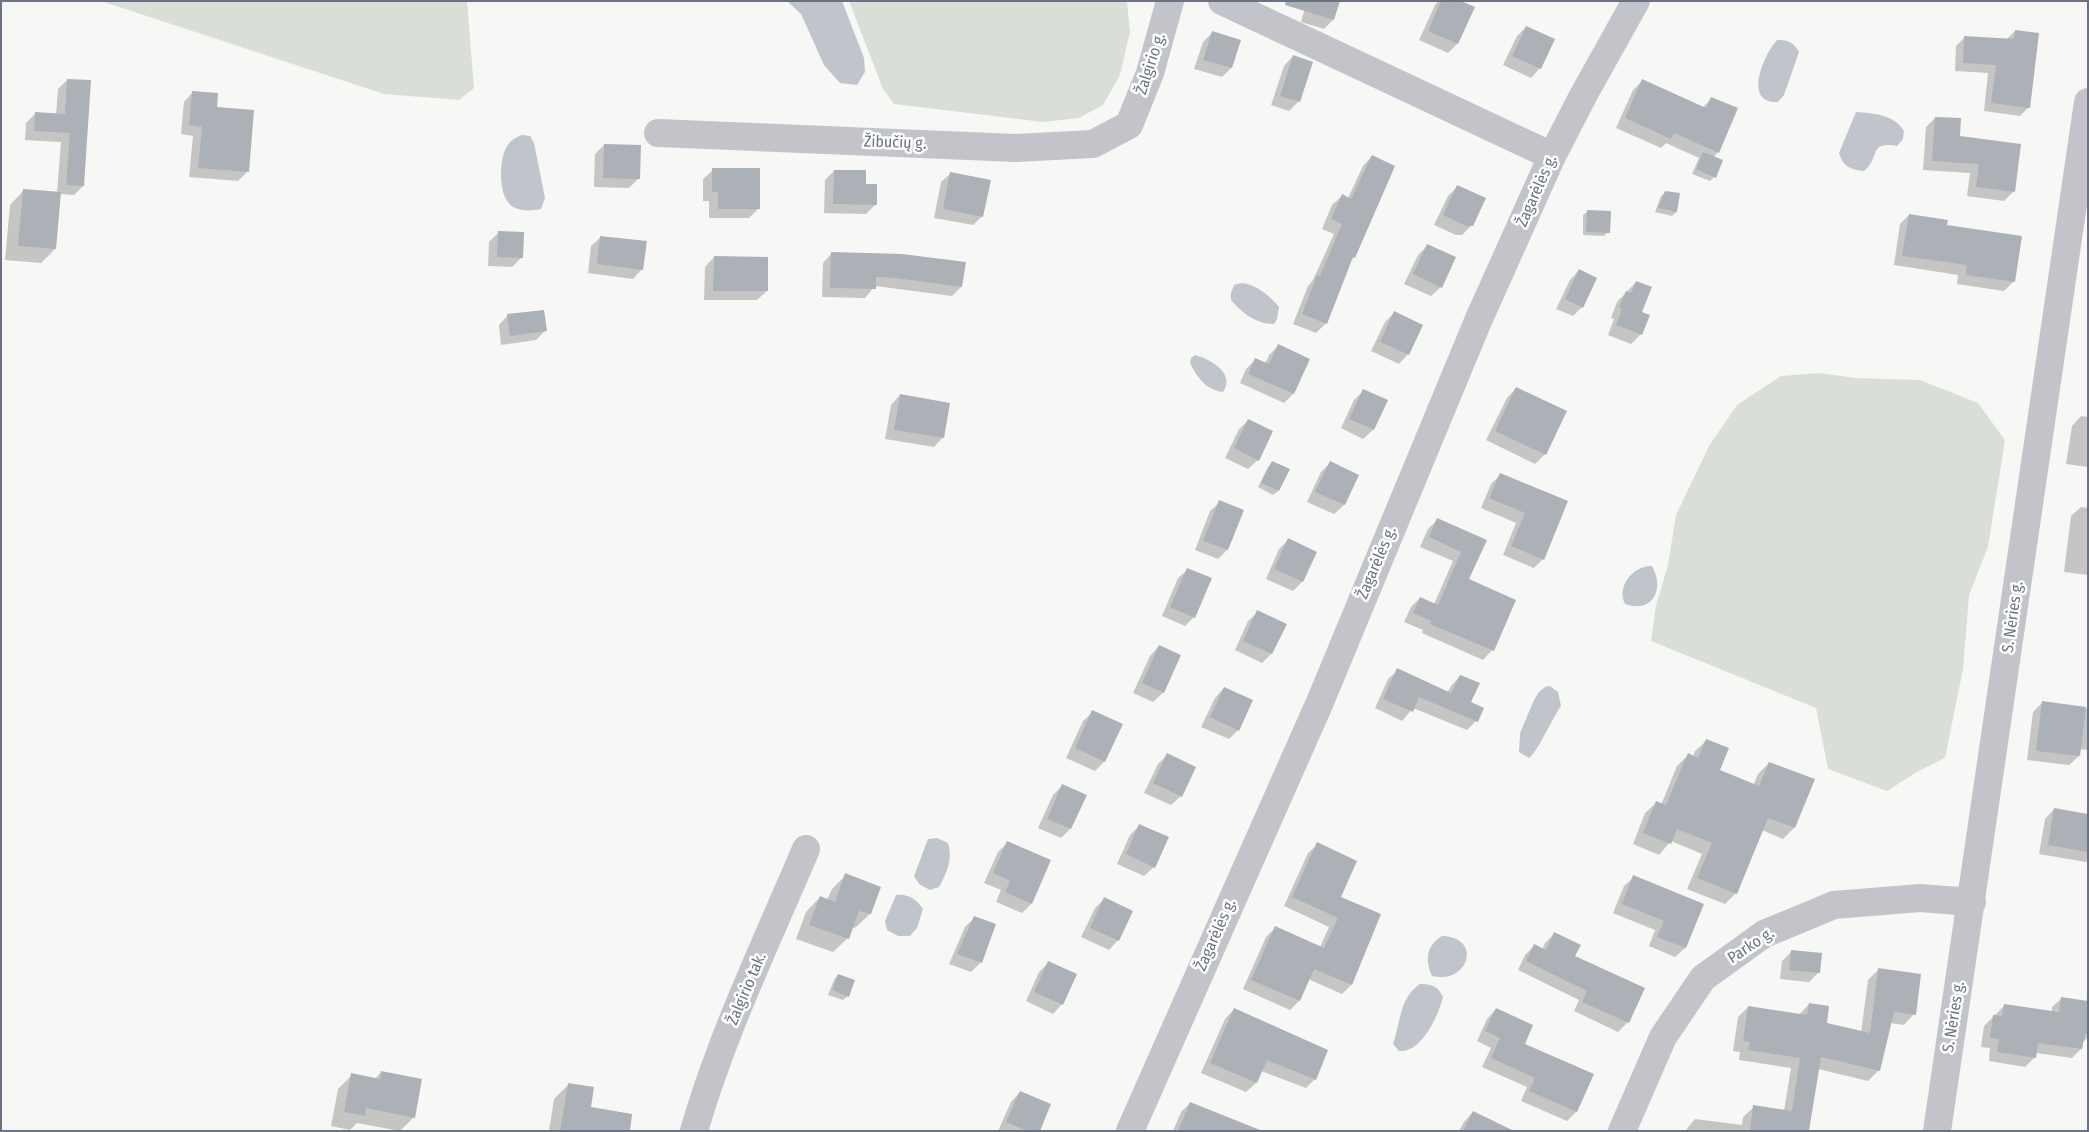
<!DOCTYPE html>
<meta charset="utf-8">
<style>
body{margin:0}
#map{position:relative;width:2089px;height:1132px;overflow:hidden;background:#f7f8f6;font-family:"Fira Sans Condensed",sans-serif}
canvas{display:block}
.frame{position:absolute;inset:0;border:2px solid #6b7383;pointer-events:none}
</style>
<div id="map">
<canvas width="2089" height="1132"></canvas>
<div class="frame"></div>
</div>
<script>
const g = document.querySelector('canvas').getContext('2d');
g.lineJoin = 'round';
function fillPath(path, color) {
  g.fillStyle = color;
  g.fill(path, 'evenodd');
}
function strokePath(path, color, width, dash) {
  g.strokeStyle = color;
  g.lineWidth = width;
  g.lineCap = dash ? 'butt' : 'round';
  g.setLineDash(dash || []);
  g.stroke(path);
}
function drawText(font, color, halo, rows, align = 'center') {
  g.font = font + ' "Fira Sans Condensed",sans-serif';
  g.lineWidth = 5;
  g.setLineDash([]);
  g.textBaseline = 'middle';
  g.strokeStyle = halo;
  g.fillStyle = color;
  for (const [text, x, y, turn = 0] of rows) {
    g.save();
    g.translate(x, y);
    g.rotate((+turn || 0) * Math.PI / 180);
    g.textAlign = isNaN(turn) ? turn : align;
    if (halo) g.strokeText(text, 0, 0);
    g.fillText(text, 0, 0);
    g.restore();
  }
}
fillPath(new Path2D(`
 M 101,1 L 467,1 L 474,88 L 459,100 L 384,94 Z
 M 849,1 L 1127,1 L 1130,32 L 1120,75 L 1103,105 L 1079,118 L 1043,122 L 894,104 L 883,89 Z
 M 1819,373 L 1856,378 L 1920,380 L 1978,403 L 2005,440 L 1988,547 L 1969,595 L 1963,669 L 1945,758 L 1917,772 L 1887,791 L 1828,769 L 1816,708 L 1651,641 L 1656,605 L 1668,565 L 1676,515 L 1709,446 L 1737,405 L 1781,376 Z`), '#d9ded7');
fillPath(new Path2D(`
 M 787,1 L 842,1 L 864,58 L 865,72 L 857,85 L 840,83 L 824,65 L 801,14 Z
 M 1777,40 C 1789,40 1793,42 1799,52 L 1784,95 L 1778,102 C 1742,104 1764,54 1777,40 Z
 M 1856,112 C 1874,113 1895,115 1904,131 L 1903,139 L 1897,146 C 1867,141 1881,158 1864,171 C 1850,170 1843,166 1839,153 Z
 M 522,135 L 530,136 L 534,143 L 545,198 L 541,209 C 511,215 501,202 501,173 C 502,156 504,141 522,135 Z
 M 1242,283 C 1257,285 1269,295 1279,307 L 1277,319 L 1274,324 C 1256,324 1242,313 1231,300 L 1231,293 L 1234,285 Z
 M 1195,355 C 1211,359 1236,374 1223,392 C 1206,390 1197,377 1190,363 L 1191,358 Z
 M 1652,566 C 1665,589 1653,614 1625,604 C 1616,586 1634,565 1652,566 Z
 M 1550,686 L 1558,692 L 1561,706 C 1553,717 1537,753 1529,758 L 1519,752 L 1520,733 L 1534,700 L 1539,692 L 1545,687 Z
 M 937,838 L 948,843 C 953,858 947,873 939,887 L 930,890 L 919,884 L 914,876 L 928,839 Z
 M 896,895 C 909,894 916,899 923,909 L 917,928 L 910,936 L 898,936 L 887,930 L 885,921 Z
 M 1442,936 C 1483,937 1469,985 1432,976 C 1425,960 1426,946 1442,936 Z
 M 1420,984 C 1432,984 1438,986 1443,997 C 1438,1016 1422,1053 1399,1051 L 1393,1044 C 1401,1022 1399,998 1420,984 Z`), '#bfc5cb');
fillPath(new Path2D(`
 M 1307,1 L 1339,1 L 1333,20 L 1324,29 L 1301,22 Z
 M 1438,1 L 1458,1 L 1457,44 L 1448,53 L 1419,40 L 1435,5 Z
 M 1526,27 L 1540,68 L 1531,78 L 1503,65 L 1517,36 Z
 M 2015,31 L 2029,107 L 2020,116 L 1984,111 L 1988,73 L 1955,71 L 1956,46 L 1965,37 L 2006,40 Z
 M 1212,33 L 1231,68 L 1222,77 L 1194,69 L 1203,42 Z
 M 1293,56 L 1298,102 L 1289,111 L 1271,105 L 1284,66 Z
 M 67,80 L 83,186 L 74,195 L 60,194 L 55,249 L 41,263 L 5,260 L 10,205 L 24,190 L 57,193 L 61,142 L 25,140 L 26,123 L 36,113 L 56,115 L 58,89 Z
 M 1642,81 L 1702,108 L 1712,98 L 1718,152 L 1713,158 L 1714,177 L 1710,181 L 1692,174 L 1699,158 L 1666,143 L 1661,148 L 1616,128 L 1633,90 Z
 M 193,92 L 216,108 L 247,172 L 238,181 L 189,177 L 193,136 L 181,134 L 184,102 Z
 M 1935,118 L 1959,137 L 2014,191 L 2004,201 L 1967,196 L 1970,173 L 1923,170 L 1926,127 Z
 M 604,145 L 639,178 L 629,188 L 594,187 L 595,154 Z
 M 1372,156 L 1354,257 L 1350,261 L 1326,323 L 1316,333 L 1293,324 L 1308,286 L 1313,280 L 1334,234 L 1322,229 L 1332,205 L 1342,196 L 1348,198 L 1363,166 Z
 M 713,170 L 759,208 L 749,218 L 709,218 L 709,201 L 703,201 L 703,179 Z
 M 834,171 L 865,185 L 876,204 L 866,214 L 824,213 L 825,180 Z
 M 951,173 L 982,216 L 973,225 L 934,218 L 941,182 Z
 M 1457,187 L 1472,225 L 1462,235 L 1456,235 L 1434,225 L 1448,196 Z
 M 1666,192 L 1679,194 L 1676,212 L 1672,216 L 1655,212 L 1661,196 Z
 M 1588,211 L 1608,232 L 1604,236 L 1583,235 L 1583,215 Z
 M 1909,215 L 1946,226 L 2014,281 L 2004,291 L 1957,284 L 1958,275 L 1894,265 L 1900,224 Z
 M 499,232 L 522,257 L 512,267 L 488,266 L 489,242 Z
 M 601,237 L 642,269 L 633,279 L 588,273 L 591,246 Z
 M 1427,246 L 1441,287 L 1431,296 L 1404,284 L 1418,255 Z
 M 832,253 L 961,287 L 952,296 L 875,286 L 865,298 L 822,297 L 823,263 Z
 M 714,257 L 767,291 L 757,300 L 704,300 L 705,267 Z
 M 1579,270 L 1582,307 L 1573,316 L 1556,309 L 1570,280 Z
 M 1636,282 L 1640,313 L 1641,334 L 1631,344 L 1608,335 L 1614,319 L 1611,318 L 1617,302 Z
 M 1394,313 L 1408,354 L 1399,364 L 1371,351 L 1385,322 Z
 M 508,315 L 545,331 L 536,340 L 501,345 L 499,325 Z
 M 1278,346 L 1293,394 L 1284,403 L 1240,383 L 1246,369 L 1256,359 L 1265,364 L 1269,355 Z
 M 1516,388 L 1545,454 L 1535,464 L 1486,440 L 1507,398 Z
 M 1364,390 L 1386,401 L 1373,430 L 1363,439 L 1341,428 L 1354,400 Z
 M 900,395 L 943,437 L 934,447 L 885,439 L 891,405 Z
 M 2081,416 L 2088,417 L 2088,467 L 2066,464 L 2072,426 Z
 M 1249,420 L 1258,460 L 1248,469 L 1225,458 L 1239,429 Z
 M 1273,462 L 1288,470 L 1278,491 L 1273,495 L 1258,487 L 1268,467 Z
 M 1330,463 L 1357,476 L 1344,505 L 1334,514 L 1307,502 L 1321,472 Z
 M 1500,475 L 1567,502 L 1543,559 L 1534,568 L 1503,555 L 1516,523 L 1481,508 L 1491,484 Z
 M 1220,502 L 1242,511 L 1227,550 L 1218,559 L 1195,550 L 1210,511 Z
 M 2081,507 L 2088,508 L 2088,575 L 2064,572 L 2071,516 Z
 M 1438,519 L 1485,540 L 1467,580 L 1514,600 L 1492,650 L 1483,660 L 1422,633 L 1423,630 L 1404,622 L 1411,607 L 1420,598 L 1434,604 L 1453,561 L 1420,547 L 1428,529 Z
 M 1288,540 L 1316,553 L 1302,582 L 1293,591 L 1266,579 L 1279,549 Z
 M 1188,569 L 1194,617 L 1185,626 L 1162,616 L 1178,578 Z
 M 1258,612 L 1271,654 L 1262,663 L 1235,650 L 1248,621 Z
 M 1159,646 L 1180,656 L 1163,693 L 1153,702 L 1133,693 L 1150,656 Z
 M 1398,670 L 1447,693 L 1451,686 L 1460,676 L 1476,721 L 1467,730 L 1413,708 L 1402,721 L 1375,708 L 1388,679 Z
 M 1224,688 L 1238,730 L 1229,739 L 1201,727 L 1215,698 Z
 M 2043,702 L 2088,709 L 2088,750 L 2080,749 L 2079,756 L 2069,765 L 2027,760 L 2033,712 Z
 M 1093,712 L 1104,762 L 1095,771 L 1066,758 L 1083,721 Z
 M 1706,741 L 1718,771 L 1753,786 L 1758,774 L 1769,763 L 1813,780 L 1794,828 L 1783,839 L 1762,830 L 1736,893 L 1725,904 L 1687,889 L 1702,854 L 1671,841 L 1659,855 L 1633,844 L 1645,813 L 1656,803 L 1661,805 L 1677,766 L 1688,755 L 1693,757 L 1695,751 Z
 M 1167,755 L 1181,796 L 1171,805 L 1144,793 L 1158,764 Z
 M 1062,786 L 1085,796 L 1070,829 L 1061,838 L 1038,828 L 1053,795 Z
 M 2054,809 L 2088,815 L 2088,860 L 2086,862 L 2039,854 L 2045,819 Z
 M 1140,825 L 1154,867 L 1144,876 L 1117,864 L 1130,835 Z
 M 1007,843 L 1031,904 L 1022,913 L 996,902 L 1001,890 L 984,883 L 998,852 Z
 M 1318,844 L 1339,897 L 1379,915 L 1351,985 L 1342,994 L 1308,979 L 1299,1001 L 1290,1010 L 1243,989 L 1266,937 L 1275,928 L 1320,947 L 1329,927 L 1284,906 L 1308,853 Z
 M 846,875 L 880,887 L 870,914 L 855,928 L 852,927 L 848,938 L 833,952 L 796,939 L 806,912 L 820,897 L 827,900 L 832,889 Z
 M 1634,877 L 1702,905 L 1685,948 L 1675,957 L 1649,946 L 1655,930 L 1613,913 L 1624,886 Z
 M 1104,899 L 1118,940 L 1109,950 L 1081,937 L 1095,908 Z
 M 974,918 L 995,925 L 981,962 L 971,972 L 949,964 L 965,927 Z
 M 1555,933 L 1573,957 L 1643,989 L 1628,1022 L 1618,1032 L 1574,1011 L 1579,1000 L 1518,970 L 1525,955 L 1534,946 L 1542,950 L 1545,943 Z
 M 1791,952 L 1819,972 L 1809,982 L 1780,979 L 1782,961 Z
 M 1048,963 L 1062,1004 L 1053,1014 L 1026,1001 L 1039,972 Z
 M 1879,969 L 1914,1014 L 1904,1025 L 1890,1023 L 1879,1070 L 1868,1081 L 1818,1069 L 1807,1131 L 1685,1131 L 1695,1119 L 1742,1125 L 1743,1117 L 1754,1107 L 1784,1111 L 1791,1068 L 1739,1060 L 1740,1052 L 1733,1051 L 1738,1017 L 1748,1007 L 1799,1015 L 1809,1004 L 1825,1024 L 1861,1033 L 1868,980 Z
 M 838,975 L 848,996 L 843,1000 L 828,995 L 834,980 Z
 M 2062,998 L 2088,1002 L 2088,1037 L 2082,1043 L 2081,1049 L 2072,1058 L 2036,1053 L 2035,1057 L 2025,1067 L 1989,1061 L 1990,1048 L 1981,1047 L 1984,1026 L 2005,1005 L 2052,1012 L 2052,1007 Z
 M 1234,1009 L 1315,1079 L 1306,1088 L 1261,1071 L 1256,1083 L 1246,1092 L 1201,1073 L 1225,1019 Z
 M 1496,1009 L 1523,1045 L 1593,1075 L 1576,1112 L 1567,1121 L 1521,1101 L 1527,1087 L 1482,1067 L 1491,1048 L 1477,1041 L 1487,1019 Z
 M 381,1072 L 414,1117 L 400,1131 L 357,1123 L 350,1130 L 331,1126 L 338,1089 L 352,1075 L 375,1079 Z
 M 569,1084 L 589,1108 L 628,1131 L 549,1131 L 554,1099 Z
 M 1020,1092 L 1038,1131 L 998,1131 L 1011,1102 Z
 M 1190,1103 L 1226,1131 L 1173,1131 L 1181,1112 Z
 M 1473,1112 L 1496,1131 L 1459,1131 L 1464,1122 Z`), '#0003');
fillPath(new Path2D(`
 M 1286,1 L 1340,1 L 1334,20 L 1285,5 Z
 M 1441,1 L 1461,1 L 1475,7 L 1458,44 L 1428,31 Z
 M 1526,26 L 1555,39 L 1541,69 L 1512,56 Z
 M 2015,30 L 2039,33 L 2030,108 L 1991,103 L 1996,65 L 1963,63 L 1964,36 L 2014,39 Z
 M 1212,31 L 1241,40 L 1232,68 L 1203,60 Z
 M 1293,55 L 1313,62 L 1300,102 L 1280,96 Z
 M 67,79 L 91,80 L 84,186 L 66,185 L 70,133 L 34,131 L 35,112 L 65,114 Z
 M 1642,79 L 1706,108 L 1711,97 L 1738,108 L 1719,153 L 1674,133 L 1671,139 L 1625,118 Z
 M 192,91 L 218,93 L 217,107 L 254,110 L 249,172 L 198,168 L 202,127 L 189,125 Z
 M 1935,117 L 1961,118 L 1960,136 L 2021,144 L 2015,192 L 1976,187 L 1979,164 L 1932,161 Z
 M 604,144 L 641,145 L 640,179 L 603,178 Z
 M 1703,152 L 1723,160 L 1716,178 L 1696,169 Z
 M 1372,155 L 1395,166 L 1355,258 L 1353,257 L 1327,324 L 1302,314 L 1317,275 L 1320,276 L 1342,224 L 1331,219 L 1342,194 L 1351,199 Z
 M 712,168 L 760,168 L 760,209 L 718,209 L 718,192 L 712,192 Z
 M 834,170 L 866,170 L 866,184 L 877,184 L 877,205 L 833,204 Z
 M 950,172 L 991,180 L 983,217 L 943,209 Z
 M 1457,185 L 1486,198 L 1473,226 L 1466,226 L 1443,215 Z
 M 23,189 L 61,192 L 56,249 L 18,246 Z
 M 1665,191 L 1680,193 L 1677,212 L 1658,208 Z
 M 1587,210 L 1611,211 L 1610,233 L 1586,232 Z
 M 1909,214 L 1948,220 L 1947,225 L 2022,236 L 2015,282 L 1966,275 L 1967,265 L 1902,256 Z
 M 498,231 L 524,232 L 523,258 L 497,257 Z
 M 600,236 L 647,241 L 643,270 L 597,264 Z
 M 1427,244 L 1456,257 L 1442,288 L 1413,274 Z
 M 831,252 L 902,254 L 966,262 L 962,287 L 895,278 L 876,277 L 876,289 L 830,288 Z
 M 714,256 L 768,257 L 768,291 L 713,291 Z
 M 1579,269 L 1597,278 L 1583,308 L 1565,299 Z
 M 1636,281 L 1652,287 L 1642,312 L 1650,315 L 1642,335 L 1616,325 L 1622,309 L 1619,308 L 1626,291 L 1631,293 Z
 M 544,310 L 547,331 L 510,336 L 507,314 Z
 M 1394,311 L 1423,325 L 1409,355 L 1380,342 Z
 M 1278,344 L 1310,359 L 1294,394 L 1248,374 L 1255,358 L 1269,364 Z
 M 1516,387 L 1567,411 L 1546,455 L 1495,431 Z
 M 1363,389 L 1388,400 L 1374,430 L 1349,419 Z
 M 900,394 L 950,403 L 944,438 L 894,430 Z
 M 1248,419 L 1273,431 L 1259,461 L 1234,448 Z
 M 1272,461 L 1290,469 L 1279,491 L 1261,483 Z
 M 1330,461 L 1359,475 L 1345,505 L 1315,492 Z
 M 1500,473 L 1568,501 L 1544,560 L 1511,546 L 1525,513 L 1489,498 Z
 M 1219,500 L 1244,510 L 1228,550 L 1203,541 Z
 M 1437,518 L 1487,540 L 1469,579 L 1516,600 L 1494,651 L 1430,624 L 1431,621 L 1413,613 L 1420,597 L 1438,605 L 1461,552 L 1429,537 Z
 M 1288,538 L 1317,552 L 1303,582 L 1274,569 Z
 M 1187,568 L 1212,578 L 1195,618 L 1170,607 Z
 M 1257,610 L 1287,624 L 1272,654 L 1243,641 Z
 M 1159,645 L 1181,655 L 1164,693 L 1142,683 Z
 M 1397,668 L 1451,693 L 1460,675 L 1480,683 L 1471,702 L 1484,708 L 1478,722 L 1419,697 L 1413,712 L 1383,699 Z
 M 1224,687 L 1253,700 L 1239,731 L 1210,717 Z
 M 2042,701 L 2086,707 L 2080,756 L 2036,751 Z
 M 1092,710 L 1123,724 L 1105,762 L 1075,748 Z
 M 1706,739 L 1729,748 L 1720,770 L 1759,786 L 1769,762 L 1815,779 L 1795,828 L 1768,818 L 1737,894 L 1697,878 L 1712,843 L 1677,829 L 1671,844 L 1643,833 L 1656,801 L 1666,805 L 1688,753 L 1698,758 Z
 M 1167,753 L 1196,767 L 1182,797 L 1153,783 Z
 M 1062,784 L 1087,795 L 1071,829 L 1047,819 Z
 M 2054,808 L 2088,814 L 2088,852 L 2048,845 Z
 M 1139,824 L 1169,837 L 1155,868 L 1126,854 Z
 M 1007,841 L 1051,860 L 1032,904 L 1005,892 L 1010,881 L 993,873 Z
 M 1317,842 L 1357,861 L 1341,897 L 1381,914 L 1352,985 L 1314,969 L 1300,1001 L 1251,980 L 1275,926 L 1324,948 L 1338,918 L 1292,897 Z
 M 845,873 L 881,887 L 871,914 L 859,911 L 849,939 L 809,925 L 820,896 L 835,902 Z
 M 1633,875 L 1704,904 L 1686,948 L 1657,937 L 1664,921 L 1622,904 Z
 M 1104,897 L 1133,911 L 1119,941 L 1090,928 Z
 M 974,916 L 996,924 L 982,963 L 957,954 Z
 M 1554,932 L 1581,945 L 1575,956 L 1645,988 L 1629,1023 L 1582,1002 L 1587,991 L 1526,961 L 1534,944 L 1546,950 Z
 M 1791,950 L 1822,953 L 1820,973 L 1789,970 Z
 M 1048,961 L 1077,974 L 1063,1005 L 1034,992 Z
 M 1878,968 L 1921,974 L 1916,1015 L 1894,1012 L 1880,1071 L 1821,1057 L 1809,1131 L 1750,1131 L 1753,1105 L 1792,1111 L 1800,1058 L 1748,1050 L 1750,1042 L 1743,1041 L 1748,1006 L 1807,1015 L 1809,1003 L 1829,1006 L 1827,1023 L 1870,1033 Z
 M 838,974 L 855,980 L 849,997 L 832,990 Z
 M 2061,997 L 2088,1001 L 2088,1034 L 2085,1034 L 2082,1049 L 2038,1043 L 2036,1058 L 1997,1052 L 1999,1039 L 1990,1038 L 1993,1015 L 2002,1016 L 2004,1004 L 2059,1012 Z
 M 1234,1008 L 1328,1050 L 1316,1080 L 1267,1060 L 1257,1083 L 1210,1063 Z
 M 1496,1008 L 1533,1025 L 1525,1044 L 1594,1074 L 1577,1112 L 1529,1091 L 1535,1078 L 1491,1058 L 1500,1038 L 1485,1031 Z
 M 381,1071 L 422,1079 L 415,1118 L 366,1108 L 365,1116 L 344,1112 L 351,1073 L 380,1079 Z
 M 568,1083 L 594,1087 L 591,1107 L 632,1114 L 630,1131 L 560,1131 Z
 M 1020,1091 L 1051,1104 L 1040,1131 L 1027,1131 L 1006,1122 Z
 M 1190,1102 L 1260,1130 L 1260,1131 L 1178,1131 Z
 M 1473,1111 L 1514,1131 L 1463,1131 Z`), '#acb0b7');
strokePath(new Path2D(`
 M 1222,1 L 1552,156
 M 658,133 L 1016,148 L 1093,144 L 1129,125 L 1150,73 L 1170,1
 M 694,1131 C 722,1034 767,941 806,849
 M 1130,1131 L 1320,702 L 1478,321 L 1552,156 L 1584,94 L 1636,1
 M 1622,1131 L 1663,1037 L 1703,978 L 1764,934 L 1834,905 L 1920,898 L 1972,902
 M 1937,1131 L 2088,102`), '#c2c4c9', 28);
drawText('16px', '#6b7383', '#fff', [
 ["Žalgirio g.",1151,64,-72],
 ["Žibučių g.",895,143,2],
 ["Žagarėlės g.",1537,191,-66],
 ["Žagarėlės g.",1377,563,-67],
 ["S. Nėries g.",2013,617,-82],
 ["Žagarėlės g.",1216,935,-66],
 ["Parko g.",1751,946,-33],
 ["Žalgirio tak.",747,989,-67],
 ["S. Nėries g.",1954,1017,-81]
]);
</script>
